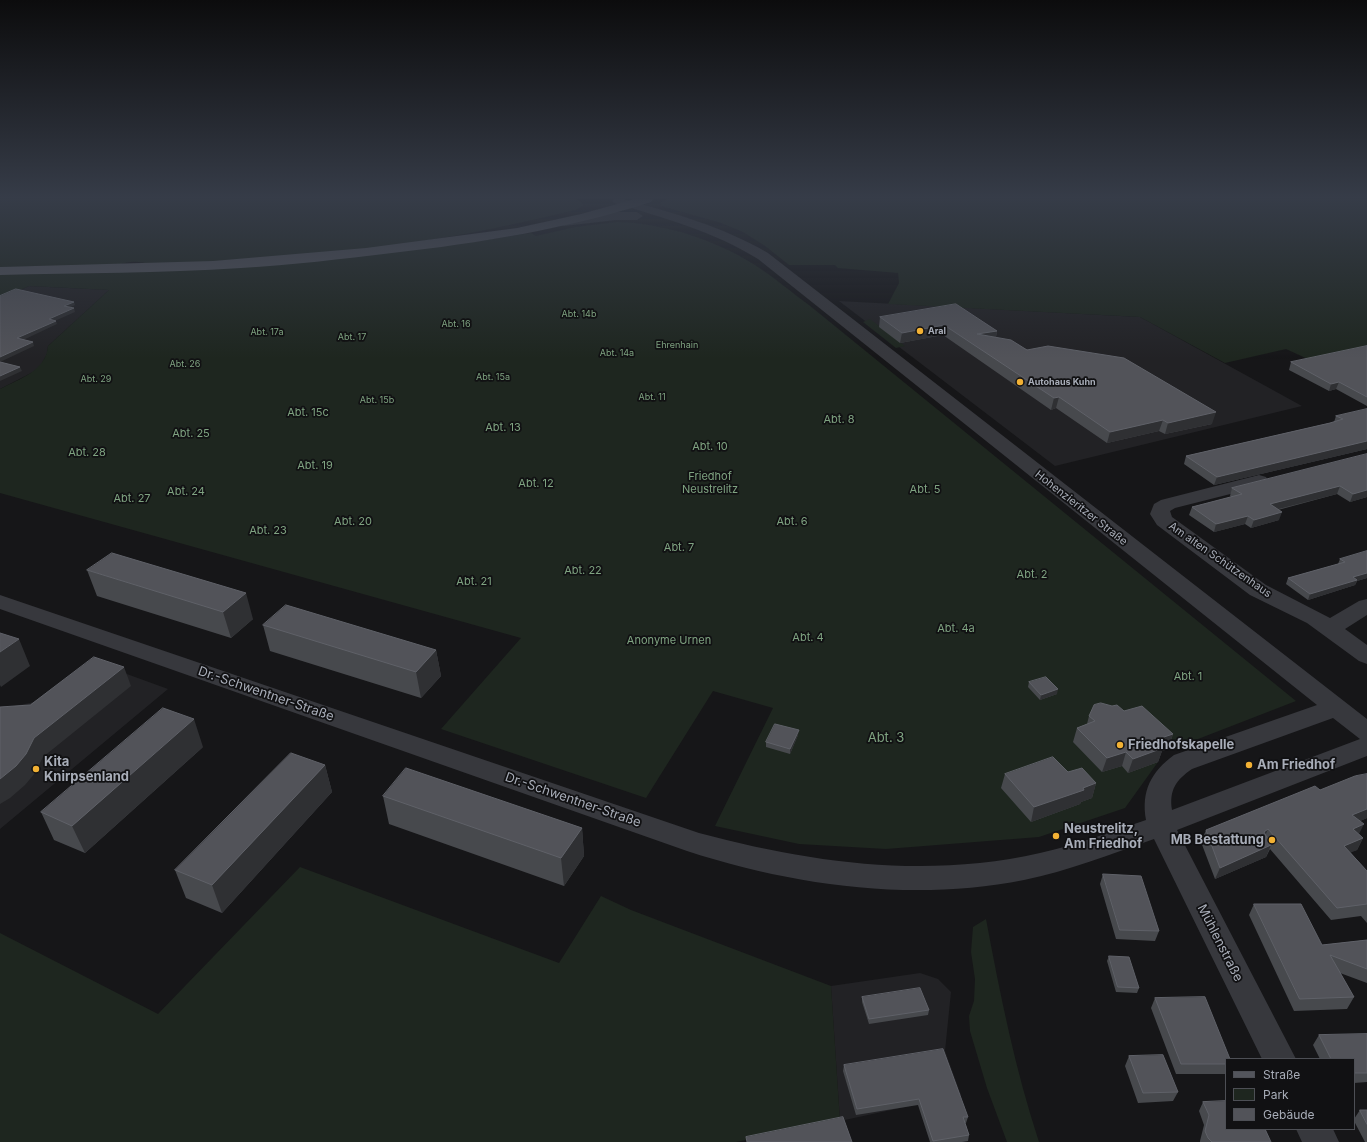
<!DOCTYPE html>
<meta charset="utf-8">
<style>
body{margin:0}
#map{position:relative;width:1367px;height:1142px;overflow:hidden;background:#161618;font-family:Inter,sans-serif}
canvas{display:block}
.legend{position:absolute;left:1225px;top:1058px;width:130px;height:72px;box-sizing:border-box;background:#111113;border:1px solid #4d4f55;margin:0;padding:5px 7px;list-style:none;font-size:12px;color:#a8adb8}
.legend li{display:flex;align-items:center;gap:8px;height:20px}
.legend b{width:20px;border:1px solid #4d4f55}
</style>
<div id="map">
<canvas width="1367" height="1142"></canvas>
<ul class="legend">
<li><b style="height:5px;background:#53555c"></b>Straße</li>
<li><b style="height:11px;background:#1e261f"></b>Park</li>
<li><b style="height:11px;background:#525359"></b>Gebäude</li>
</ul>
</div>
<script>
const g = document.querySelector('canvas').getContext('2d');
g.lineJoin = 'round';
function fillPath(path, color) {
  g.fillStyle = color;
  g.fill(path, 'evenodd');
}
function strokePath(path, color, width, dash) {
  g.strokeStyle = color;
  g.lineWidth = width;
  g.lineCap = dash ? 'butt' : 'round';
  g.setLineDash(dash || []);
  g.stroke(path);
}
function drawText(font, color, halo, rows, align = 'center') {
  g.font = font + ' Inter,sans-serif';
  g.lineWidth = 3.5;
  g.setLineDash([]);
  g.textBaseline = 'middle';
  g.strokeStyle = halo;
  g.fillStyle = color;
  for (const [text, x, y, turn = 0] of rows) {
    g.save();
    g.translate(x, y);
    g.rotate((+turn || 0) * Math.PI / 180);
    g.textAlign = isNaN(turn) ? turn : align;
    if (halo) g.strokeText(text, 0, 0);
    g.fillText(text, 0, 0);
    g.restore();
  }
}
fillPath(new Path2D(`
 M 29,286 L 109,290 L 48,346 L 47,354 L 39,369 L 0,389 L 0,299 Z
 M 839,301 L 1140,317 L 1302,406 L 1055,466 Z
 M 91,661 L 168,689 L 0,829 L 0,709 L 39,701 Z
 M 920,973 L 938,979 L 951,992 L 945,1051 L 961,1095 L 840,1121 L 831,986 Z`), '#222225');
fillPath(new Path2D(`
 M 0,199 L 576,199 L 584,205 L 576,210 C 521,223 466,235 410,243 C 324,256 237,260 151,265 C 137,260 129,261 115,266 L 0,267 Z
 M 667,199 L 1367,199 L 1367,348 L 1310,360 L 1286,349 L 1225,363 L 1140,317 L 888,304 L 899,283 L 898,273 L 838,268 L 835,265 L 789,265 L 765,246 L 743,232 L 721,223 L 661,206 L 660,203 Z
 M 617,222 C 664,223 716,240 755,265 C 774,277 791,292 809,305 L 1296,701 L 1180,746 L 1152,753 L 1158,762 L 1125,808 L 1039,837 L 886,849 L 799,844 L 715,826 L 773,708 L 713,691 L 646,798 L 441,729 L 521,638 L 0,493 L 0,389 C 19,379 46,371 48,346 L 109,290 L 29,286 L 0,299 L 0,274 L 154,270 L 472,242 L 531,233 L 536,236 L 575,227 Z
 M 870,319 L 905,346 L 896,348 L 863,322 Z
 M 300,867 L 559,963 L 601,896 L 631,910 L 831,986 L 840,1121 L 736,1142 L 0,1142 L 0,933 L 158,1014 Z
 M 986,919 C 1000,994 1015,1069 1039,1142 L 1007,1142 L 987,1088 L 970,1031 L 969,1016 L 974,1001 L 975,979 L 971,952 L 973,927 Z`), '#1e261f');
fillPath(new Path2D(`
 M 614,199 L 623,199 C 673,213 722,226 768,253 L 1367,719 L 1367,756 L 1177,830 L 1296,1059 L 1262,1059 L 1154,839 C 1111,854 1068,871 1024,880 C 912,902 795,886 687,851 L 0,609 L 0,595 L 699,833 C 812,863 925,879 1040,853 C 1076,845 1111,832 1146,820 C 1141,791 1151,772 1174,755 L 1317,705 L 758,259 C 713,231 664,218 614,203 L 612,201 ZM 1333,718 L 1360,739 L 1172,810 C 1169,790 1176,780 1192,769 Z
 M 616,212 L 637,212 L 643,216 L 637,220 L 616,220 L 564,226 L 558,222 L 564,218 Z
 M 1259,475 L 1266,477 L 1268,481 L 1266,485 L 1175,508 L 1170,511 L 1172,517 L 1266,585 L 1330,618 L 1359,601 L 1367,599 L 1367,615 L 1345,629 L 1367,645 L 1367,664 L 1359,661 L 1307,623 L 1250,595 L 1157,525 L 1150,514 L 1154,504 L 1161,500 Z
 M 1296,1129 L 1333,1129 L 1339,1142 L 1302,1142 Z`), '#37383d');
fillPath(new Path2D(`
 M 635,199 L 653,199 L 651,202 C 567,229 480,243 392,253 C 342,259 292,265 241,268 C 161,273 80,273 0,275 L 0,267 L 213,261 L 366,248 L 517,228 L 581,214 Z`), '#53555c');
fillPath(new Path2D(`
 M 880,317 L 997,331 L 996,337 L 1212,424 L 1165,434 L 1159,431 L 1107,443 L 1056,408 L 1051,410 L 943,335 L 900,343 L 879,327 Z
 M 1367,346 L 1367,406 L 1336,389 L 1329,391 L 1289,370 L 1291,362 Z
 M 1367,409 L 1367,449 L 1214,485 L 1184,464 L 1186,456 L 1334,422 L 1336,416 Z
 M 1367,454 L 1367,497 L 1350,502 L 1337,494 L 1278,510 L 1279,520 L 1251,528 L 1245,524 L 1214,532 L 1189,515 L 1192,507 L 1231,497 L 1230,496 L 1232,488 Z
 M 1367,551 L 1367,578 L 1357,581 L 1355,585 L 1308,600 L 1286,584 L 1288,578 L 1338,564 L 1340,559 Z
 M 87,570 L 253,619 L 231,638 L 97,596 Z
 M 263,625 L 436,650 L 441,676 L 421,698 L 270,651 Z
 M 1029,682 L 1057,694 L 1040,700 L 1028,687 Z
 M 1124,711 L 1173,734 L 1168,749 L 1162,751 L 1158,762 L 1128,773 L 1122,766 L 1102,772 L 1073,742 L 1077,728 L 1087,724 L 1089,716 Z
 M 798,735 L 790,754 L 766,747 L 766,742 Z
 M 203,747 L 85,853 L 54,840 L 41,812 Z
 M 325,765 L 332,792 L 222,913 L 186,898 L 175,870 Z
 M 1068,772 L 1096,783 L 1092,798 L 1081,802 L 1080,804 L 1031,822 L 1001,788 L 1005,774 Z
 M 1367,774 L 1367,818 L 1360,821 L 1359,834 L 1363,838 L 1357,850 L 1350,852 L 1367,871 L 1367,923 L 1361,916 L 1331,920 L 1270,849 L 1266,857 L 1215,879 L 1201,842 L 1206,830 Z
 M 383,796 L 582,828 L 584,856 L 564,886 L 389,824 Z
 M 1103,874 L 1159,931 L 1155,941 L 1116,939 L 1100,884 Z
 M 1254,904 L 1322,945 L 1367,940 L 1367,983 L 1340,973 L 1354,997 L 1347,1009 L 1294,1011 L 1249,915 Z
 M 1109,956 L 1139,988 L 1137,993 L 1116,992 L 1107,961 Z
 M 862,997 L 929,1010 L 928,1015 L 869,1024 L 862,1002 Z
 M 1155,998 L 1226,1059 L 1226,1074 L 1176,1074 L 1151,1008 Z
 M 1367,1034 L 1367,1082 L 1354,1083 L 1354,1059 L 1320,1059 L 1313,1045 L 1319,1035 Z
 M 1129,1056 L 1178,1092 L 1173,1101 L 1138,1103 L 1125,1066 Z
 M 844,1065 L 968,1117 L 966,1123 L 965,1123 L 969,1135 L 968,1141 L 962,1142 L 930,1142 L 918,1105 L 856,1115 L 843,1071 Z
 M 1203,1102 L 1271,1142 L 1200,1142 L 1200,1141 L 1204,1125 L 1199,1111 Z
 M 1360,1110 L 1367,1110 L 1367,1142 L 1365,1142 L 1354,1121 L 1354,1119 Z`), '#47494d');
fillPath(new Path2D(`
 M 74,302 L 75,305 L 65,310 L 64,306 Z
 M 74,308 L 75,312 L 50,323 L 49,319 Z
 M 56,321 L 57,324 L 19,342 L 17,338 Z
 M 944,325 L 943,335 L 900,343 L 902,333 Z
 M 997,331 L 995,341 L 977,334 Z
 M 33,342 L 34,346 L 0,362 L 0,357 Z
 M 20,367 L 22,371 L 0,381 L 0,376 Z
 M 1339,382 L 1336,389 L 1329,391 L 1331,384 Z
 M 1059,397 L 1056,408 L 1051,410 L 1054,398 Z
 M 1216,412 L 1212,424 L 1165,434 L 1168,423 Z
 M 1163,420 L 1159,431 L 1107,443 L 1110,432 Z
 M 1367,441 L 1367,449 L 1214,485 L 1217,477 Z
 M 1340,486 L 1337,494 L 1267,512 L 1270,504 Z
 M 1367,490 L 1367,497 L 1350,502 L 1353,494 Z
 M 1282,512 L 1279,520 L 1251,528 L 1254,520 Z
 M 1248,516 L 1245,524 L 1214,532 L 1216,524 Z
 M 1367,573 L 1367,578 L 1357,581 L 1355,585 L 1308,600 L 1310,594 L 1353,577 Z
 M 246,593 L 253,619 L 231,638 L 223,612 Z
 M 19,639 L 30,666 L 1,687 L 0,685 L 0,652 Z
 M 436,650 L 441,676 L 421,698 L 416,672 Z
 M 124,667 L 131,686 L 43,757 L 35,773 L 25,785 L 10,798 L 0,804 L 0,779 L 34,738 Z
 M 1058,689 L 1057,694 L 1040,700 L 1041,695 Z
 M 194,719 L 203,747 L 85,853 L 72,826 Z
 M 799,730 L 798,735 L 790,754 L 790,749 Z
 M 1173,734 L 1168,749 L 1162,751 L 1158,762 L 1128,773 L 1133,759 L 1155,740 Z
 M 1126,752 L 1122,766 L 1102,772 L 1107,758 Z
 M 325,765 L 332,792 L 222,913 L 212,885 Z
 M 1096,783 L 1092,798 L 1081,802 L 1080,804 L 1031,822 L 1034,807 L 1083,788 Z
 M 1367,809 L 1367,818 L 1346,827 L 1352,815 Z
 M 1364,824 L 1358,836 L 1353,829 Z
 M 582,828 L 584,856 L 564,886 L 561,858 Z
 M 1268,829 L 1263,841 L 1264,832 Z
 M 1363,838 L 1357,850 L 1338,858 L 1344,846 Z
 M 1271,845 L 1266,857 L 1215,879 L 1220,868 Z`), '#2f3033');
const building = new Path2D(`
 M 16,289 L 74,302 L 64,306 L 74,308 L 49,319 L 56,321 L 17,338 L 33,342 L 0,357 L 0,296 Z
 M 956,304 L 997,331 L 977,334 L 1011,340 L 1027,350 L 1048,346 L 1124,358 L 1216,412 L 1168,423 L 1163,420 L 1110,432 L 1059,397 L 1054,398 L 944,325 L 902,333 L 880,317 Z
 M 1367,346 L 1367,397 L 1339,382 L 1331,384 L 1291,362 Z
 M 0,362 L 20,367 L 0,376 Z
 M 1367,409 L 1367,441 L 1217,477 L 1186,456 L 1330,423 L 1343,419 L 1336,416 Z
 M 1367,454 L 1367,490 L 1353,494 L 1340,486 L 1270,504 L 1282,512 L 1254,520 L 1248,516 L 1216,524 L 1192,507 L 1242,494 L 1232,488 Z
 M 1367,551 L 1367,573 L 1353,577 L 1357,580 L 1310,594 L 1288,578 L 1345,562 L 1340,559 Z
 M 112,553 L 246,593 L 223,612 L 87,570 Z
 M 286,605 L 436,650 L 416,672 L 263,625 Z
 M 0,633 L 19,639 L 0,652 Z
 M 94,657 L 124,667 L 34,738 L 26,754 L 16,766 L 0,779 L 0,707 L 30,705 Z
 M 1046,677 L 1058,689 L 1041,695 L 1029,682 Z
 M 1101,703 L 1112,706 L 1117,705 L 1124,711 L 1142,706 L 1173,734 L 1155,740 L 1163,748 L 1133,759 L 1126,752 L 1107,758 L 1077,728 L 1095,721 L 1089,716 L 1094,705 Z
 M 163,708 L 194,719 L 72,826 L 41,812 Z
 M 775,724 L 799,730 L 790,749 L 766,742 Z
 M 291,753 L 325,765 L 212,885 L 175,870 Z
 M 1053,757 L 1068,772 L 1082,768 L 1096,783 L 1083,788 L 1084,790 L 1034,807 L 1005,774 Z
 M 406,768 L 582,828 L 561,858 L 383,796 Z
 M 1367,774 L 1367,809 L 1352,815 L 1364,824 L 1353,829 L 1363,838 L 1344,846 L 1367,871 L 1367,904 L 1337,908 L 1268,829 L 1264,832 L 1271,845 L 1220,868 L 1206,830 L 1315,786 L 1320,790 L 1355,776 Z
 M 1103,874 L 1141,876 L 1159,931 L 1120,930 Z
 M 1254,904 L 1301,904 L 1322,945 L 1367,940 L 1367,969 L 1330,955 L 1354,997 L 1300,999 Z
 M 1109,956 L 1129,957 L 1139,988 L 1118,987 Z
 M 920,988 L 929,1010 L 869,1019 L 862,997 Z
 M 1205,997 L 1230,1059 L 1226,1059 L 1226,1064 L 1181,1064 L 1155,998 Z
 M 1367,1034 L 1367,1073 L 1354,1073 L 1354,1059 L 1331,1059 L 1319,1035 Z
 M 943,1049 L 968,1117 L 963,1117 L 969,1135 L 933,1141 L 919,1099 L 857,1109 L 844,1065 Z
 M 1163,1055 L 1178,1092 L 1143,1093 L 1129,1056 Z
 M 1226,1101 L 1226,1129 L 1265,1129 L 1271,1142 L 1212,1142 L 1208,1138 L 1205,1131 L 1209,1115 L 1203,1102 Z
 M 1360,1110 L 1367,1110 L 1367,1124 Z
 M 843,1117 L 852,1142 L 747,1142 L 746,1137 Z`);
fillPath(building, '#525359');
strokePath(building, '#5f6168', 1);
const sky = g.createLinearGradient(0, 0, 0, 359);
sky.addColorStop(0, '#0c0c0d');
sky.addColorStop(0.55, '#363c48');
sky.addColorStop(1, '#363c4800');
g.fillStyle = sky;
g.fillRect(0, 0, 1367, 359);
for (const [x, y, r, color] of [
 [920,331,4,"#f2b134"],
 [1020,382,4,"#f2b134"],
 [1120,745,4,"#f2b134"],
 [1249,765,4,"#f2b134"],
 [36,769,4,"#f2b134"],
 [1056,836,4,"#f2b134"],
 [1272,840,4,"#f2b134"]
]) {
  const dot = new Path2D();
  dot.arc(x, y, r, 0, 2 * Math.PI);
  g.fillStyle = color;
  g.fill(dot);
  strokePath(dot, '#111113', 1.5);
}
drawText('9px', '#7fa381', '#111113', [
 ["Abt. 14b",579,314],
 ["Abt. 16",456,324],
 ["Abt. 17a",267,332],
 ["Abt. 17",352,337],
 ["Ehrenhain",677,345],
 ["Abt. 14a",617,353],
 ["Abt. 26",185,364],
 ["Abt. 15a",493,377],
 ["Abt. 29",96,379],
 ["Abt. 11",652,397],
 ["Abt. 15b",377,400]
]);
drawText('bold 9px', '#a8adb8', '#111113', [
 ["Aral",928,331],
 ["Autohaus Kuhn",1028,382]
], 'left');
drawText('11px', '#7fa381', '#111113', [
 ["Abt. 15c",308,413],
 ["Abt. 8",839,420],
 ["Abt. 13",503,428],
 ["Abt. 25",191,434],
 ["Abt. 10",710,447],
 ["Abt. 28",87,453],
 ["Abt. 19",315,466],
 ["Friedhof",710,477],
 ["Neustrelitz",710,490],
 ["Abt. 12",536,484],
 ["Abt. 5",925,490],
 ["Abt. 24",186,492],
 ["Abt. 27",132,499],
 ["Abt. 20",353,522],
 ["Abt. 6",792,522],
 ["Abt. 23",268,531],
 ["Abt. 7",679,548],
 ["Abt. 22",583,571],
 ["Abt. 2",1032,575],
 ["Abt. 21",474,582],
 ["Abt. 4a",956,629],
 ["Abt. 4",808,638],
 ["Anonyme Urnen",669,641],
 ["Abt. 1",1188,677]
]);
drawText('11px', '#a8adb8', '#111113', [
 ["Hohenzieritzer Straße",1081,508,38],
 ["Am alten Schützenhaus",1220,560,35]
]);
drawText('13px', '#a8adb8', '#111113', [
 ["Dr.-Schwentner-Straße",266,694,19],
 ["Dr.-Schwentner-Straße",573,800,19],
 ["Mühlenstraße",1220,943,63]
]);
drawText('13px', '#7fa381', '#111113', [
 ["Abt. 3",886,738]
]);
drawText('bold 13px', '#a8adb8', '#111113', [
 ["Friedhofskapelle",1128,745],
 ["Kita",44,762],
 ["Knirpsenland",44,777],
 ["Am Friedhof",1257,765],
 ["Neustrelitz,",1064,829],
 ["Am Friedhof",1064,844],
 ["MB Bestattung",1264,840,"right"]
], 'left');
</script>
